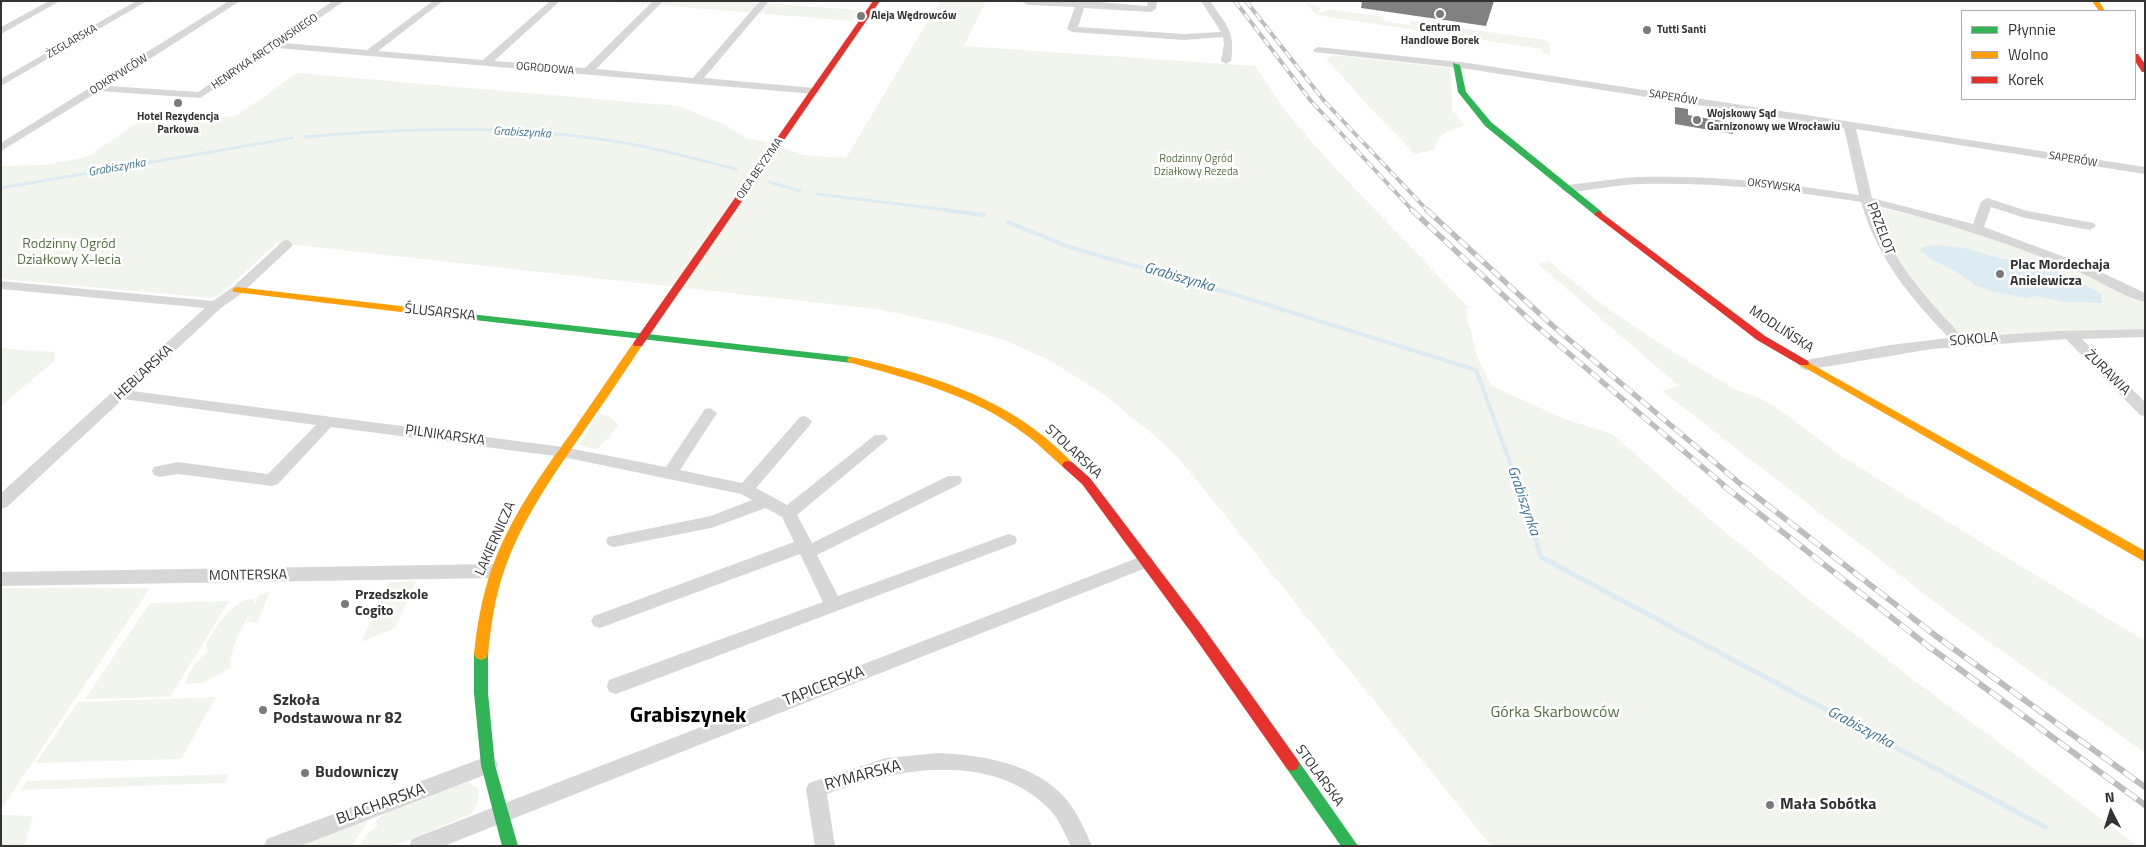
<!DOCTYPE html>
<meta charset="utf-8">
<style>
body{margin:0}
#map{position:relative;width:2146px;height:847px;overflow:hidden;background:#fff;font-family:"Titillium Web",sans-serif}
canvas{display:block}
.frame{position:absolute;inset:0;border:2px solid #333;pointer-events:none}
.legend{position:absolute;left:1961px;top:10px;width:175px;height:90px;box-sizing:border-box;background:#fff;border:1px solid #adadad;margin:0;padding:6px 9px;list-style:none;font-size:15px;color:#333}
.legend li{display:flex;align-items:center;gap:10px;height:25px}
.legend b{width:25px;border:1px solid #adadad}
.north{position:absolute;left:2086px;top:787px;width:50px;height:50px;-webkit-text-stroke:4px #fff;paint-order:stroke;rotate:355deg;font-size:14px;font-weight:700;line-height:20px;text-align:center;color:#333}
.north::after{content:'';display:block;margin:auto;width:18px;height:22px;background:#333;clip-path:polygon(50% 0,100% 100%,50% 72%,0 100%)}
</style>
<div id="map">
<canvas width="2146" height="847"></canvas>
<div class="frame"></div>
<ul class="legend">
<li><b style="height:6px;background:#30b455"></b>Płynnie</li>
<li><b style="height:6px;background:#ff9f0a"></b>Wolno</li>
<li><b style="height:6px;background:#e5322d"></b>Korek</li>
</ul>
<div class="north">N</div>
</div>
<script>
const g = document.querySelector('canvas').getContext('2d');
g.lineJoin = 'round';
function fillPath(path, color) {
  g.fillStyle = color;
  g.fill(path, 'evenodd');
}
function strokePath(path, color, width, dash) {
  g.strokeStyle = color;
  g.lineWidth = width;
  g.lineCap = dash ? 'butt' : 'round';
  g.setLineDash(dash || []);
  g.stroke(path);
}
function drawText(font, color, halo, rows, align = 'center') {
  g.font = font + ' "Titillium Web",sans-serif';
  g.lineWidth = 5;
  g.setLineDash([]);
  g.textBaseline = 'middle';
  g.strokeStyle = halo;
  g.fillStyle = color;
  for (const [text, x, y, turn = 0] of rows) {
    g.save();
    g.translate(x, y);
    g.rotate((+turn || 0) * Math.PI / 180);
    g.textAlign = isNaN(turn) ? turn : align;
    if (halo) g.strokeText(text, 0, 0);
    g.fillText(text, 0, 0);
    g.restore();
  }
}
fillPath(new Path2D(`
 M 608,1 L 733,1 L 860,10 L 852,21 Z
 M 940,1 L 986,1 L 964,46 L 1255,66 L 1285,111 L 1335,168 L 1469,308 L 1465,309 L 1477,356 L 1492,386 L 1562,418 L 1612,434 L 1714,523 L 1807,598 L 1914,680 L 2138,846 L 1491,846 L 1236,529 L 1180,460 L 1161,441 L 1103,394 L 1051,361 L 1004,340 L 939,322 L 876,309 L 277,243 L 218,296 L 211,298 L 1,279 L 1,166 L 45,165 L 87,157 L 139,122 L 175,125 L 238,115 L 297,73 L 678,106 L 723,124 L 746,138 L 766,142 L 804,155 L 846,158 Z
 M 1305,2 L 1320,8 L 1319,12 L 1324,12 L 1328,9 L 1384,17 L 1383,21 L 1410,25 L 1411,21 L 1545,40 L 1550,44 L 1550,54 L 1543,53 L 1542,49 L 1316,15 Z
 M 1335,55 L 1451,68 L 1452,110 L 1465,126 C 1449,130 1438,133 1434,150 L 1415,154 L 1372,110 L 1326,58 Z
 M 1881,208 L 1934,220 L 2041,253 L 2145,301 L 2145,329 L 1965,335 L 1959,333 C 1922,297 1894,262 1877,213 L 1876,210 Z
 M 1549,261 C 1606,312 1672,352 1738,391 C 1773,397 1812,437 1843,457 C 1943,520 2044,580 2145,641 L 2145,753 L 1953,616 L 1662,391 L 1679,386 L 1538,264 Z
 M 1,347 C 6,350 45,351 55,352 L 54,361 L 1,406 Z
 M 598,414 L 609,416 L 619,425 L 597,450 L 579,445 Z
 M 416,581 L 395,628 L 361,642 L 390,582 Z
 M 1,588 L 150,588 L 1,809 Z
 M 270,592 L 257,623 L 247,622 L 250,614 C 240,629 229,651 231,668 L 203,683 L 186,684 C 187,671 199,659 208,651 L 206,643 C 214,629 235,597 254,599 L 254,606 L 259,594 Z
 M 229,601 L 170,697 L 85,699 L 150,603 Z
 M 216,697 L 181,759 L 36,763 L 78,702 Z
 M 229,774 L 224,783 L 21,790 L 27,781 Z
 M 468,782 L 478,788 C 480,799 478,805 471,814 L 394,846 L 359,846 L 368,833 L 377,826 L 376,821 L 388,811 Z
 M 1,815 L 33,816 L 24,846 L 1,846 Z
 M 369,819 L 352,846 L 298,846 Z`), '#f1f5ed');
fillPath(new Path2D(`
 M 1936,245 L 1965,248 L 2002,259 L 2039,264 L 2078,281 L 2101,294 L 2102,303 L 2066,302 L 2034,296 L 2026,298 L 1994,292 L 1975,285 L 1954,270 L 1934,261 L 1921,251 L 1921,248 Z`), '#ddebf3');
strokePath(new Path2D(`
 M 305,137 C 403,128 502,125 599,139 C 646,145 691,158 736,169
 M 769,182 L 800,191
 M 1,188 L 292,138
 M 817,194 L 955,211`), '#ddebf3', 3);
strokePath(new Path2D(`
 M 945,210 L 984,215
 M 1008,222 L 1069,247 L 1233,294 L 1476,370 L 1519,487`), '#ddebf3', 4);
strokePath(new Path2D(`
 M 1519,486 L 1541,557 L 2045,827`), '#ddebf3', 5);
fillPath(new Path2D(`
 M 1362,1 L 1494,1 L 1486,26 L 1361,8 Z
 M 1675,107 L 1688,109 L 1688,115 L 1733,123 L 1733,134 L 1675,124 Z`), '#818181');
fillPath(new Path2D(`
 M 49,1 L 60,1 L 1,34 L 1,27 Z
 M 136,1 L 147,1 L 1,86 L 1,79 Z
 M 229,1 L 240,1 L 108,86 L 198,92 L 333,1 L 344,1 L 284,43 L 367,50 L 433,1 L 443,1 L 378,51 L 483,60 L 550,1 L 560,1 L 494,61 L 585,68 L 653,1 L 663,1 L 596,69 L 693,78 L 760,1 L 769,1 L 704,78 L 814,88 L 819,91 L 814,94 L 277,48 L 200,98 L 99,91 L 1,151 L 1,143 Z
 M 1087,1 L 1147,6 L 1148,1 L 1157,2 L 1156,9 L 1151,12 L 1084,8 L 1078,27 L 1184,34 L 1221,32 L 1201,1 L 1210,1 C 1226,25 1236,31 1231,61 L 1226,64 L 1221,61 L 1224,44 L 1223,37 L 1184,40 L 1072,32 L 1067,29 L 1075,7 L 1028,5 L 1023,2 Z
 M 1318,47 L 1468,63 L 2145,167 L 2145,174 L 1856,129 L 1872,198 L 1973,224 L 1981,202 L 1987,198 L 2027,211 L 2094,223 L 2096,226 L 2090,230 L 2025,218 L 1991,207 L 1984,227 L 2086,265 L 2145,293 L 2145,302 C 2118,295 2094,277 2068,267 C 2004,242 1941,221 1874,205 C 1891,261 1924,296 1963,337 L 2060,331 L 2145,329 L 2145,337 L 2082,339 L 2145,402 L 2145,416 L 2140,415 L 2066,339 L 1932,349 L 1806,370 L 1801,368 L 1799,365 L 1806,360 L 1890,345 L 1949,338 C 1910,297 1877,258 1861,202 C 1787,190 1715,182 1640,184 C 1615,185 1591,190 1567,193 L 1561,189 L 1567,185 C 1591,183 1615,178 1639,177 C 1714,175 1786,183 1859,195 L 1844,128 L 1468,69 L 1314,52 L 1313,50 Z
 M 287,240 L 293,244 L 291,247 L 242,293 L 221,308 L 132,391 L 563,447 L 666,467 L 705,409 L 710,408 L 717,413 L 680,470 L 742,483 L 800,417 L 805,416 L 812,421 L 810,425 L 756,488 L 787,505 L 875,435 L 885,435 L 888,439 L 797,515 L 812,543 L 948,476 L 960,476 L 962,480 L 960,484 L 817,555 L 838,596 L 1003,536 L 1009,534 L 1015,536 L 1017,540 L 1015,544 L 616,694 L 609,692 L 607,686 L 609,680 L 823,602 L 800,554 L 600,628 L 594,626 L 591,621 L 594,616 L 794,542 L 782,517 L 766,508 L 711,528 L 614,547 L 608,545 L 606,541 L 608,537 L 711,516 L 752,500 L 741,494 L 563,457 L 331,427 L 278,484 L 272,486 L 178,474 L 160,477 L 154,475 L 152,471 L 154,467 L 178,462 L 268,474 L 316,425 L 123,399 L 7,507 L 1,509 L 1,493 L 205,308 L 1,289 L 1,281 L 213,301 L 233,287 L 283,241 Z
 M 1145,555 L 1151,556 L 1153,561 L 1151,566 L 444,846 L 409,846 L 412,839 Z
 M 495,564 L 501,566 L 503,571 L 501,576 L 495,578 L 1,586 L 1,572 Z
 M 938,753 C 982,755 1035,763 1066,799 C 1077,812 1085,830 1092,846 L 1071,846 C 1065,834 1059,819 1050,810 C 993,750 895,768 827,794 L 835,846 L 815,846 L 806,789 L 809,783 L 886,758 Z
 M 488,756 L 495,759 L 498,765 L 495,771 L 300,846 L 264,846 L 267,839 Z`), '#d7d7d7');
fillPath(new Path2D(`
 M 1453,63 L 1460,65 L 1466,92 L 1491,122 L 1602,212 L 1602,216 L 1596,216 L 1485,126 L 1458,92 Z
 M 426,309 L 852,357 L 857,360 L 852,363 L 422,314 L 421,312 Z
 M 481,648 L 486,650 L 488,654 L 488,693 L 495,765 L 518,846 L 502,846 L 481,765 L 474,693 L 474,654 L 476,650 Z
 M 1292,757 L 1297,759 L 1358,846 L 1341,846 L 1287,769 L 1285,764 L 1287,759 Z`), '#30b455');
fillPath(new Path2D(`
 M 2092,1 L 2099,1 L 2105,11 L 2099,11 Z
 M 237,287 L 426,309 L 431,312 L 426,315 L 234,292 L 232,290 L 234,288 Z
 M 638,341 L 643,344 C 620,379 596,414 572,448 C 546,486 520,525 505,568 C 495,596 491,625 488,654 L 486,658 L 481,660 L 476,658 L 474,654 C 477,625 482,596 492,568 C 509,520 539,477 569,436 C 591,405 612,373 634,342 Z
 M 852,357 C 924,373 999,395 1055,446 C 1061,452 1069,458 1074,465 L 1072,468 L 1064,468 C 1051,457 1040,445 1026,435 C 974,395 910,379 848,362 L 847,360 L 848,358 Z
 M 1804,360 L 2145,551 L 2145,562 L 1800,365 L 1799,363 L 1800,361 Z`), '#ff9f0a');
fillPath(new Path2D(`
 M 873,1 L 880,1 L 642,346 L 634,346 L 633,344 L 634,342 Z
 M 2135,54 L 2138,54 L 2145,64 L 2145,72 L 2142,72 L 2135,61 Z
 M 1599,211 L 1765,336 L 1808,361 L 1809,363 L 1808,365 L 1800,365 L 1757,340 L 1596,216 L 1594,214 Z
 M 1068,461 L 1072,462 L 1090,478 L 1203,627 L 1297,759 L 1299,764 L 1297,769 L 1292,771 L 1287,769 L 1193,635 L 1082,484 L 1064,468 L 1062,465 L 1064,462 Z`), '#e5322d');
const railFar2 = new Path2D(`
 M 1235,1 L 1311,101 L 1413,211
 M 1246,1 L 1325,102 L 1428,211`);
const railFar1 = new Path2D(`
 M 1412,210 L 1533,323 L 1726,487
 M 1427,210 L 1553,326 L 1744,487`);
const rail = new Path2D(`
 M 1724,486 L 1928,646 L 2145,805
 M 1743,486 L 1936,636 L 2145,787`);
strokePath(railFar2, '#bebebe', 4);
strokePath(railFar1, '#bebebe', 5.5);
strokePath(rail, '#bebebe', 6);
strokePath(railFar2, '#fff', 2.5, [8]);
strokePath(railFar1, '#fff', 4, [11]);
strokePath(rail, '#fff', 4.5, [14]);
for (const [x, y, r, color] of [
 [1440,14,5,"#7a7a7a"],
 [861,16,5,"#7a7a7a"],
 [1647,30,5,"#7a7a7a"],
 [178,103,5,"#7a7a7a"],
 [1697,120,5,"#7a7a7a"],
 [2000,274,5,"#7a7a7a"],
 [345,604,5,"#7a7a7a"],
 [263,710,5,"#7a7a7a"],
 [305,773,5,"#7a7a7a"],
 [1770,805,5,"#7a7a7a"]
]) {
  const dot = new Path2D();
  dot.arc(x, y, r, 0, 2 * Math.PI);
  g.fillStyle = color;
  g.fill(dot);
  strokePath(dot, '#fff', 2);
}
drawText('bold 11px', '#333', '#fff', [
 ["Aleja Wędrowców",871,16],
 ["Centrum",1440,28,"center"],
 ["Handlowe Borek",1440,41,"center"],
 ["Tutti Santi",1657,30],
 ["Wojskowy Sąd",1707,114],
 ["Garnizonowy we Wrocławiu",1707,127],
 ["Hotel Rezydencja",178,117,"center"],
 ["Parkowa",178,130,"center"]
], 'left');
drawText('11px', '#333', '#fff', [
 ["ŻEGLARSKA",72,42,-30],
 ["HENRYKA ARCTOWSKIEGO",265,52,-34],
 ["OGRODOWA",545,69,5],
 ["ODKRYWCÓW",119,75,-32],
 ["SAPERÓW",1673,98,9],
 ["SAPERÓW",2073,160,9],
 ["OJCA BEYZYMA",760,169,-55],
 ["OKSYWSKA",1774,186,7]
]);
drawText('11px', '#56703f', '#fff', [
 ["Rodzinny Ogród",1196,159],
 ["Działkowy Rezeda",1196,172]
]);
drawText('italic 12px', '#3f7597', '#fff', [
 ["Grabiszynka",522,133,3],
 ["Grabiszynka",117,168,-10]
]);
drawText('14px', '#333', '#fff', [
 ["PRZELOT",1880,229,69],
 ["ŚLUSARSKA",440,313,6],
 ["MODLIŃSKA",1781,330,33],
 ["SOKOLA",1974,340,-5],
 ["HEBLARSKA",144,373,-43],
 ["ŻURAWIA",2107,373,45],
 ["PILNIKARSKA",445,436,8],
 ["STOLARSKA",1073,452,43],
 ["LAKIERNICZA",496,539,-66],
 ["MONTERSKA",248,576,-1],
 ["STOLARSKA",1319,776,54]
]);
drawText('14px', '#56703f', '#fff', [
 ["Rodzinny Ogród",69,245],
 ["Działkowy X-lecia",69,261]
]);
drawText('bold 14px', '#333', '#fff', [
 ["Plac Mordechaja",2010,266],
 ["Anielewicza",2010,282],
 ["Przedszkole",355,596],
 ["Cogito",355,612]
], 'left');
drawText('italic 15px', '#3f7597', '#fff', [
 ["Grabiszynka",1179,278,16],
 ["Grabiszynka",1523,501,71],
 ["Grabiszynka",1860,728,28]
]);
drawText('16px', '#333', '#fff', [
 ["TAPICERSKA",824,687,-21],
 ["RYMARSKA",863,776,-15],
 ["BLACHARSKA",381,805,-20]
]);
drawText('bold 16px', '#333', '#fff', [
 ["Szkoła",273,701],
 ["Podstawowa nr 82",273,719],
 ["Budowniczy",315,773],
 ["Mała Sobótka",1780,805]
], 'left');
drawText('16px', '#56703f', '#fff', [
 ["Górka Skarbowców",1555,713]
]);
drawText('bold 22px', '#000', '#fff', [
 ["Grabiszynek",688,717]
]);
</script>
